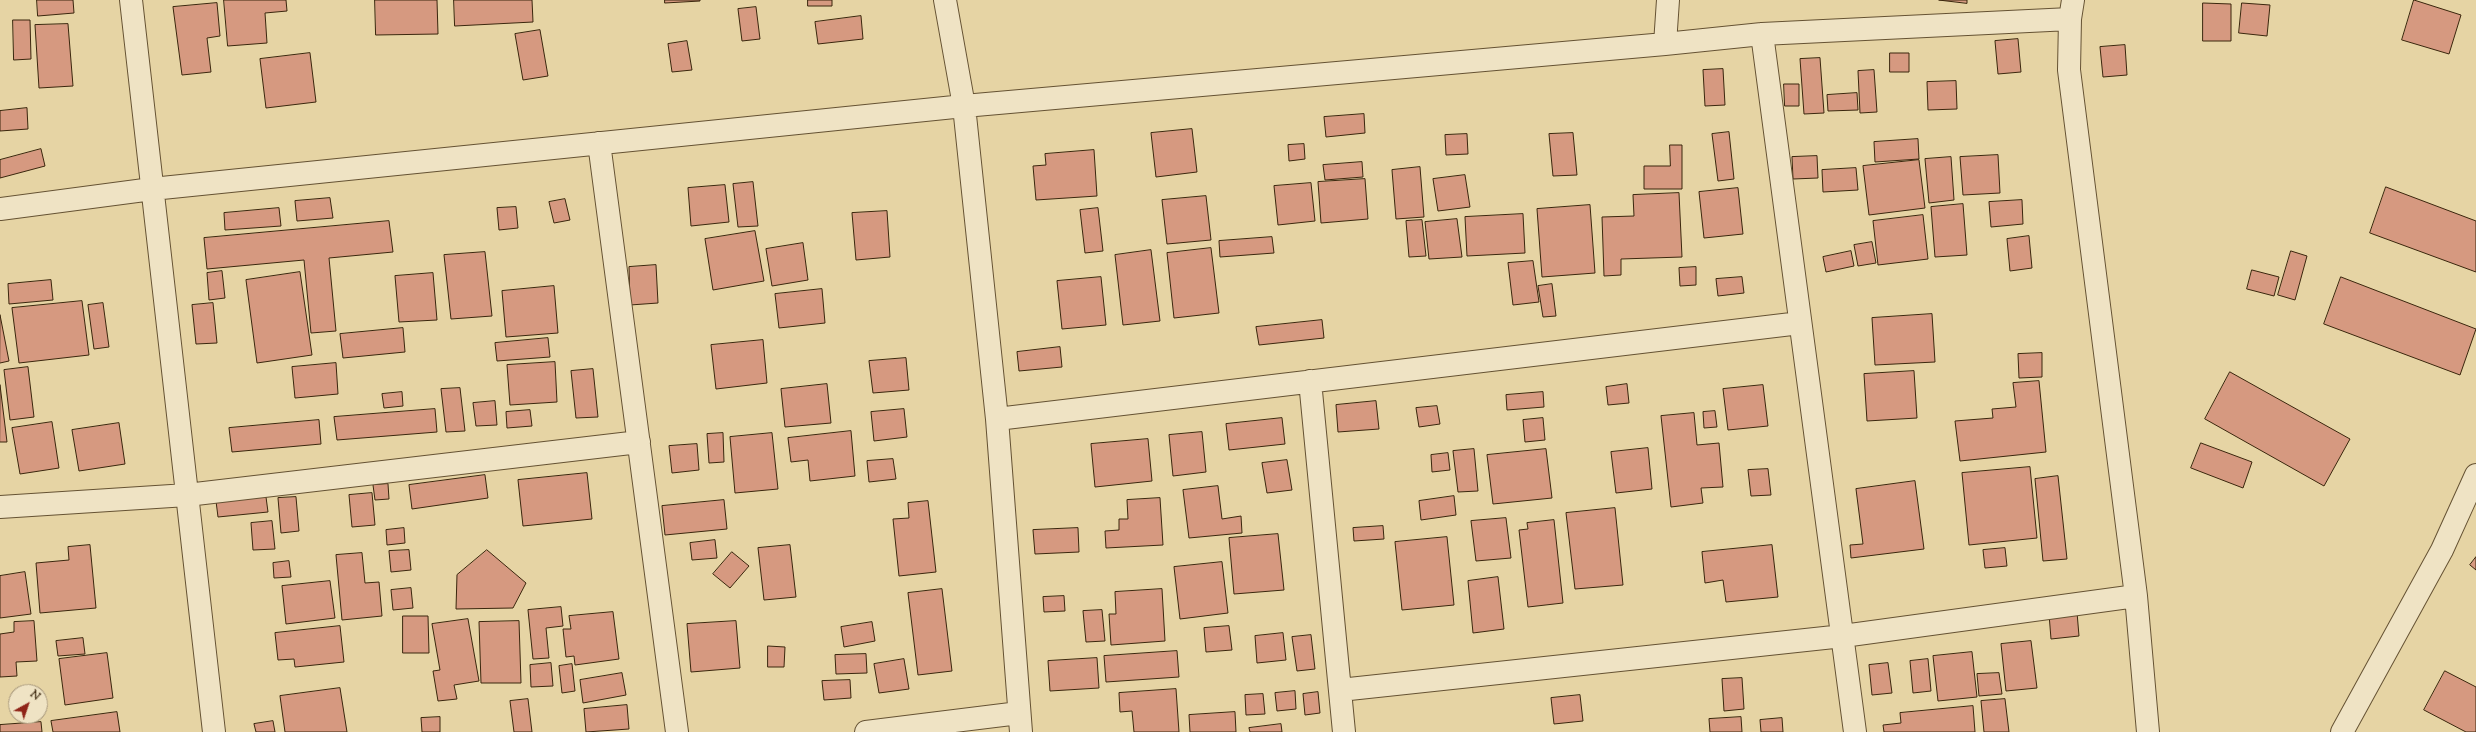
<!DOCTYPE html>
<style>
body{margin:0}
#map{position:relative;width:2476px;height:732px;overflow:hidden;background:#e6d4a4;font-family:"Sorts Mill Goudy",serif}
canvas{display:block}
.north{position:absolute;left:8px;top:684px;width:40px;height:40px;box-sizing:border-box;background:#efe3c4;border:1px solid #a7977b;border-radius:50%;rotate:40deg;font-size:11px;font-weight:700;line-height:16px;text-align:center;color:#3a260d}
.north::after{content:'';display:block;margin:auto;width:14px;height:18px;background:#8f2418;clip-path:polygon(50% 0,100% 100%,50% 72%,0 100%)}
</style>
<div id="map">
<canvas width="2476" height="732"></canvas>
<div class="north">N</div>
</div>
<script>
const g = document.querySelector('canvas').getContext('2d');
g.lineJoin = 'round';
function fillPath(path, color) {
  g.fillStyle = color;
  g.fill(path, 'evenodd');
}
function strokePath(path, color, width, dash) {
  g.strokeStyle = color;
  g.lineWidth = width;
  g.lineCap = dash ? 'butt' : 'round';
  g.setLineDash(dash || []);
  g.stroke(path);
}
const building = new Path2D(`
 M 37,0 L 73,0 L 74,13 L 38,16 Z
 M 224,0 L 286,0 L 287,11 L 265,13 L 267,43 L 228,46 Z
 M 375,0 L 437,0 L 438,34 L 376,35 Z
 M 454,0 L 532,0 L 533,22 L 455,26 Z
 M 665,0 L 700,0 L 700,1 L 665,3 Z
 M 808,0 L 832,0 L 832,6 L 808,6 Z
 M 1939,0 L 1967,0 L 1967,3 Z
 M 2414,0 L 2461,15 L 2449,54 L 2402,40 Z
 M 217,3 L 220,36 L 207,38 L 211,72 L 182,75 L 173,7 Z
 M 2203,3 L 2231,4 L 2231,41 L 2203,41 Z
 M 2242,3 L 2270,5 L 2267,36 L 2239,33 Z
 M 756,7 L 760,39 L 742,41 L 738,9 Z
 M 861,16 L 863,39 L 818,44 L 815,22 Z
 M 13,20 L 30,20 L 31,59 L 14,60 Z
 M 68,24 L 73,86 L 39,88 L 35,25 Z
 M 540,30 L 548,76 L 523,80 L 515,34 Z
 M 2018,39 L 2021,72 L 1998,74 L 1995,41 Z
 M 687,41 L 692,70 L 672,72 L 668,44 Z
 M 2125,45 L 2127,75 L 2103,77 L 2100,47 Z
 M 310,53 L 316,102 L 266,108 L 260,59 Z
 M 1890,53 L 1909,53 L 1909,72 L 1890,72 Z
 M 1820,58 L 1824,113 L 1804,114 L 1800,59 Z
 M 1723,69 L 1725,105 L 1705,106 L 1703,70 Z
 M 1874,70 L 1877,112 L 1860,113 L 1858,71 Z
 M 1956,81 L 1957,109 L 1928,110 L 1927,82 Z
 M 1784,84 L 1799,84 L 1799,106 L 1785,106 Z
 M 1857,93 L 1858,110 L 1828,111 L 1827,95 Z
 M 27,108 L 28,129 L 0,131 L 0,111 Z
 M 1364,114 L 1365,133 L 1326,137 L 1324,117 Z
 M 1192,129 L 1197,172 L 1156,177 L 1151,133 Z
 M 1729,132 L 1734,179 L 1718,181 L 1712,134 Z
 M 1573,133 L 1577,175 L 1553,176 L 1549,134 Z
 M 1467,134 L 1468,154 L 1446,155 L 1445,135 Z
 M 1918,139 L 1919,159 L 1875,162 L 1874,142 Z
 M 1304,144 L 1305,159 L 1289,161 L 1288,145 Z
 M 1670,145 L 1682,145 L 1682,189 L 1644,189 L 1644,166 L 1670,166 Z
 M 41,149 L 45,166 L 0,178 L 0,160 Z
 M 1094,150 L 1097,196 L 1036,200 L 1033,166 L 1046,165 L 1045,154 Z
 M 1998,155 L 2000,193 L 1963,195 L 1960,157 Z
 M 1817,156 L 1818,178 L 1793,179 L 1792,157 Z
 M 1951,157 L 1954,200 L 1929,203 L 1925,159 Z
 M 1919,160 L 1925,208 L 1869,215 L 1863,166 Z
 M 1362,162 L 1363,177 L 1325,180 L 1323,165 Z
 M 1420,167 L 1424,217 L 1396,219 L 1392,170 Z
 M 1856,168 L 1858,190 L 1823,192 L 1822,170 Z
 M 1465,175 L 1470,207 L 1438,211 L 1433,179 Z
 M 1365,179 L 1368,219 L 1321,223 L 1318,182 Z
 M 753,182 L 758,226 L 738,227 L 733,184 Z
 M 1311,183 L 1315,221 L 1278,225 L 1274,186 Z
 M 725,185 L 729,222 L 691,226 L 688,188 Z
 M 2386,187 L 2476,221 L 2476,272 L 2370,233 Z
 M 1738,188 L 1743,234 L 1704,238 L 1699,192 Z
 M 1679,193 L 1682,257 L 1621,259 L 1621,275 L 1604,276 L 1602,217 L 1634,216 L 1633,195 Z
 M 1206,196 L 1211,240 L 1167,244 L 1162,200 Z
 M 330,198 L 333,218 L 297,221 L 295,201 Z
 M 565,199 L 570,220 L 554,223 L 549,202 Z
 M 2022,200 L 2023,224 L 1991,227 L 1989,202 Z
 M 1963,204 L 1967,255 L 1935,257 L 1931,207 Z
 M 1590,205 L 1595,273 L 1542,277 L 1537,209 Z
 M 516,207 L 518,228 L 499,230 L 497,208 Z
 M 279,208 L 281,226 L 225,230 L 224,213 Z
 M 1098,208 L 1103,251 L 1085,253 L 1080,210 Z
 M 887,211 L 890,257 L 856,260 L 852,213 Z
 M 1523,214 L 1525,253 L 1467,256 L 1465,217 Z
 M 1923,215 L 1928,259 L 1878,265 L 1873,221 Z
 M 1457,219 L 1462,257 L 1429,259 L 1425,222 Z
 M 1422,220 L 1426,256 L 1409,257 L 1406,221 Z
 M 389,221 L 393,252 L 329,258 L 336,331 L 311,333 L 304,260 L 207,269 L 204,238 Z
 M 755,231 L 764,281 L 713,290 L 705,239 Z
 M 2029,236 L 2032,268 L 2010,271 L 2007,239 Z
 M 1272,237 L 1274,253 L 1220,257 L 1219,241 Z
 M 1872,242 L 1876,263 L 1858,266 L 1854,245 Z
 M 803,243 L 808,280 L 772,286 L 766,249 Z
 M 1211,248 L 1219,313 L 1174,318 L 1167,253 Z
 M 1151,250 L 1160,321 L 1123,325 L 1115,255 Z
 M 1851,251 L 1854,266 L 1826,272 L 1823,257 Z
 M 2291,251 L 2307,256 L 2295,300 L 2278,295 Z
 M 485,252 L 492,316 L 451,319 L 444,255 Z
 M 1533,261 L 1539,302 L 1513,305 L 1508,263 Z
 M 656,265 L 658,303 L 630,305 L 629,267 Z
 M 1696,267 L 1696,285 L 1680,286 L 1679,268 Z
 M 2252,270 L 2279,277 L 2274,296 L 2247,289 Z
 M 222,271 L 225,298 L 209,300 L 207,273 Z
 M 300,272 L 312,355 L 257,363 L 246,280 Z
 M 433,273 L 437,320 L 399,322 L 395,276 Z
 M 1101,277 L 1106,325 L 1062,329 L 1057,281 Z
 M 1742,277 L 1744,293 L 1718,296 L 1716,279 Z
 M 2341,277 L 2476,329 L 2460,375 L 2324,324 Z
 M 51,280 L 53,300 L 9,304 L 8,284 Z
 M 1552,284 L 1556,316 L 1543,317 L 1538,286 Z
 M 554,286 L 558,333 L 506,337 L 502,291 Z
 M 822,289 L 825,323 L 779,328 L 775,294 Z
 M 82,301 L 89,355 L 19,363 L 12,308 Z
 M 103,303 L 109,347 L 94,349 L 88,305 Z
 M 213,303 L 217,343 L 196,344 L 192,305 Z
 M 1932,314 L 1935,362 L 1875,365 L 1872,318 Z
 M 0,315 L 9,361 L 0,363 Z
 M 1322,320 L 1324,338 L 1259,345 L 1256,327 Z
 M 403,328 L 405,352 L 343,358 L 340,334 Z
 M 548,338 L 550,357 L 497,361 L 495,343 Z
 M 763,340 L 767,383 L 716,389 L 711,345 Z
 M 1060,347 L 1062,367 L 1019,371 L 1017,352 Z
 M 2042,353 L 2042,377 L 2019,378 L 2018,354 Z
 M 906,358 L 909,390 L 873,393 L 869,361 Z
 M 555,362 L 557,402 L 510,405 L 507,365 Z
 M 336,363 L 338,394 L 295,398 L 292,367 Z
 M 28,367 L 34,417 L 10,420 L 4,370 Z
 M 593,369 L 598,417 L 576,418 L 571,371 Z
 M 1914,371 L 1917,418 L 1867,421 L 1864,374 Z
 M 2230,372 L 2350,439 L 2324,486 L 2205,419 Z
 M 2039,381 L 2046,452 L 1960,461 L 1955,421 L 1993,418 L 1992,409 L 2016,407 L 2013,383 Z
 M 827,384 L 831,423 L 785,427 L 781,389 Z
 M 1627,384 L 1629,403 L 1608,405 L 1606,387 Z
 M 0,385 L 7,442 L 0,442 Z
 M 1763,385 L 1768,426 L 1728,430 L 1723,389 Z
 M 460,388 L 465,431 L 446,432 L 441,389 Z
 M 402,392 L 403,406 L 384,408 L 382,394 Z
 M 1543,392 L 1544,407 L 1507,410 L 1506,395 Z
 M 495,401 L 497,425 L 476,426 L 473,403 Z
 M 1376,401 L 1379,429 L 1338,432 L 1336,405 Z
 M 1437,406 L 1440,424 L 1419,427 L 1416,408 Z
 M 435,409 L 437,432 L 337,440 L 334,417 Z
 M 904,409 L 907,437 L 874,441 L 871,412 Z
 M 530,410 L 532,426 L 507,428 L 506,412 Z
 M 1715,411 L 1717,427 L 1704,428 L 1703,412 Z
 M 1694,413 L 1697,445 L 1719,443 L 1723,487 L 1701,488 L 1703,503 L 1671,507 L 1661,416 Z
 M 1282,418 L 1285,444 L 1229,450 L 1226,424 Z
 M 1543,418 L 1545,440 L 1525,442 L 1523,420 Z
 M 319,420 L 321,444 L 232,452 L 229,428 Z
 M 52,422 L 59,468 L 20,474 L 12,428 Z
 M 119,423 L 125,464 L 79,471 L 72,430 Z
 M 851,431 L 855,476 L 810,481 L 808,460 L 791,462 L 788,438 Z
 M 1202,432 L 1206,472 L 1173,476 L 1169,435 Z
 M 723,433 L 724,462 L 709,463 L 707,434 Z
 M 772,433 L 778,489 L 735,493 L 730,437 Z
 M 1148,439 L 1152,481 L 1095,487 L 1091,444 Z
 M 2201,443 L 2252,462 L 2243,488 L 2191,468 Z
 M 697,444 L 699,470 L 672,473 L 669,446 Z
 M 1648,448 L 1652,489 L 1616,493 L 1611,452 Z
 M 1474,449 L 1478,491 L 1458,492 L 1453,451 Z
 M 1546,449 L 1552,498 L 1493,504 L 1487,455 Z
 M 1448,453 L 1450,470 L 1432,472 L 1431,455 Z
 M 893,459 L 896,479 L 869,482 L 867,461 Z
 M 1287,460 L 1292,490 L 1267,493 L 1262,463 Z
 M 2030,467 L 2037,538 L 1969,545 L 1962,473 Z
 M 1768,469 L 1771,495 L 1751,496 L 1748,470 Z
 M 587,473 L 592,519 L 523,526 L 518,480 Z
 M 485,475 L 488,498 L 412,509 L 409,485 Z
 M 2058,476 L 2067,559 L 2043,561 L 2035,479 Z
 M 1915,481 L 1924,549 L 1851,558 L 1850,545 L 1863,544 L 1856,489 Z
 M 388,484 L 389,499 L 375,500 L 373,485 Z
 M 1218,486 L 1222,519 L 1241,516 L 1242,533 L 1189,538 L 1183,490 Z
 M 372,493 L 375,525 L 352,527 L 349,495 Z
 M 1454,496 L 1456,515 L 1421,520 L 1419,501 Z
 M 266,497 L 268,512 L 218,517 L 216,501 Z
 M 296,497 L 299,531 L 281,533 L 278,498 Z
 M 1160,498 L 1163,545 L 1106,548 L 1105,531 L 1119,530 L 1119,519 L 1128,519 L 1127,500 Z
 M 724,500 L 727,529 L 665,535 L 662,506 Z
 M 928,501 L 936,572 L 899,576 L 893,519 L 909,518 L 908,503 Z
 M 1615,508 L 1623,585 L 1575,589 L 1566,513 Z
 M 1506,518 L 1511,558 L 1476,561 L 1471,521 Z
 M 1554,520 L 1563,603 L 1528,607 L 1519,530 L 1528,529 L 1527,523 Z
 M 272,521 L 275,549 L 253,550 L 251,523 Z
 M 1383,526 L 1384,539 L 1354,541 L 1353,528 Z
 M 404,528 L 405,543 L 387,545 L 386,530 Z
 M 1078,528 L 1079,552 L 1035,554 L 1033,530 Z
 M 1278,534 L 1284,590 L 1234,594 L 1229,538 Z
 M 1447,537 L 1454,605 L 1402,610 L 1395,542 Z
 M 715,540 L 717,558 L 692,560 L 690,543 Z
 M 90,545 L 96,608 L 40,613 L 36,563 L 69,560 L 68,547 Z
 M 790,545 L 796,597 L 764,600 L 758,548 Z
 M 1772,545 L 1778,597 L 1726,602 L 1723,580 L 1705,583 L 1702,552 Z
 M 2005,548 L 2007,566 L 1985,568 L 1983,550 Z
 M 409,550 L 411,570 L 391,572 L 389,551 Z
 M 487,550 L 526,583 L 513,608 L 456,609 L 457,575 Z
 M 732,552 L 749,566 L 730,588 L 713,574 Z
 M 362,553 L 365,583 L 379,582 L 382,616 L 342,620 L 336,555 Z
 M 2476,557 L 2476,570 L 2470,565 Z
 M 289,561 L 291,577 L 274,578 L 273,563 Z
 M 1222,562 L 1228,613 L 1180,619 L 1174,567 Z
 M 25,572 L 31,614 L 0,618 L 0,576 Z
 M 1498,577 L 1504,629 L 1473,633 L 1468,581 Z
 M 330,581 L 335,618 L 286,624 L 282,586 Z
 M 411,588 L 413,608 L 393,610 L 391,590 Z
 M 942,589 L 952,671 L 918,675 L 908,593 Z
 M 1162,589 L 1165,641 L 1111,645 L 1109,614 L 1116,614 L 1115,592 Z
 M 1064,596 L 1065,611 L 1044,612 L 1043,597 Z
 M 561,607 L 563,626 L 546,628 L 549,658 L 533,659 L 528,610 Z
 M 1102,610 L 1105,641 L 1086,642 L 1083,611 Z
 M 613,612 L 619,659 L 575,665 L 574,656 L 566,657 L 563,629 L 571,629 L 569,616 Z
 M 2077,612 L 2079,636 L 2051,639 L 2049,614 Z
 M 403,616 L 428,616 L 429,653 L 403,653 Z
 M 468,619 L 479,681 L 454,685 L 457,699 L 438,701 L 433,671 L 440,670 L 432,624 Z
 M 34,621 L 37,661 L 16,662 L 17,676 L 0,677 L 0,634 L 14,632 L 14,622 Z
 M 519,621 L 521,683 L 481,683 L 479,622 Z
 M 736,621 L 740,668 L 691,672 L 687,624 Z
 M 872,622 L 875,641 L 844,647 L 841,627 Z
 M 340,626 L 344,662 L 295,667 L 294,659 L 278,660 L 275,633 Z
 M 1229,626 L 1232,650 L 1206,652 L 1204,628 Z
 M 1283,633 L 1286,660 L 1257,663 L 1255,636 Z
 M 1311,635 L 1315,669 L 1297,671 L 1292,637 Z
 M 83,638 L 85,654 L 58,656 L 56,641 Z
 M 2031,641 L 2037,688 L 2006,691 L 2001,644 Z
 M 768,646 L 785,647 L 784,667 L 768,667 Z
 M 1177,651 L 1179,677 L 1106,682 L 1104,656 Z
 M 1972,652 L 1977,697 L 1938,701 L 1933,656 Z
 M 107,653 L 113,698 L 65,705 L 59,659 Z
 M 866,654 L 867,673 L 836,674 L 835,655 Z
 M 1097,658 L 1099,688 L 1050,691 L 1048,661 Z
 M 904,659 L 909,689 L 879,693 L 874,664 Z
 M 1928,659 L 1931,691 L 1913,693 L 1910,661 Z
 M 551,663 L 553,686 L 531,687 L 530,665 Z
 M 1888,663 L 1892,693 L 1872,695 L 1869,665 Z
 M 572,664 L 575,691 L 562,693 L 559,666 Z
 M 2445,671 L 2476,687 L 2476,732 L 2466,732 L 2424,710 Z
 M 622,673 L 626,695 L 583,703 L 580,680 Z
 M 1999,673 L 2002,694 L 1979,696 L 1977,674 Z
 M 1742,678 L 1744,709 L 1724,711 L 1722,679 Z
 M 850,680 L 851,698 L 824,700 L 822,681 Z
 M 340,688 L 347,732 L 285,732 L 280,696 Z
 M 1176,689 L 1179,732 L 1134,732 L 1132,711 L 1120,712 L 1119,693 Z
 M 1295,691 L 1296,709 L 1277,711 L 1275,693 Z
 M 1318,692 L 1320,713 L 1305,715 L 1303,694 Z
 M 1263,694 L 1265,714 L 1246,715 L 1245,695 Z
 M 1580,695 L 1583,721 L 1554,724 L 1551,698 Z
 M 528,699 L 532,732 L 514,732 L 510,701 Z
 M 2005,699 L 2009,732 L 1984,732 L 1981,701 Z
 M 627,705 L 629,729 L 586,732 L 584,709 Z
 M 1973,706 L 1975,732 L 1884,732 L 1883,725 L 1901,723 L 1900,713 Z
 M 117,712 L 120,732 L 53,732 L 51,721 Z
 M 1235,712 L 1236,732 L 1190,732 L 1189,715 Z
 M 440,717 L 440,732 L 422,732 L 421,718 Z
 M 1741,717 L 1742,732 L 1710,732 L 1709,719 Z
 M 1782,718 L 1783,732 L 1761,732 L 1760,720 Z
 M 273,721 L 275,732 L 256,732 L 254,724 Z
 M 41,722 L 42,732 L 0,732 L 0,725 Z
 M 1281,724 L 1282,732 L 1250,732 L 1249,728 Z`);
fillPath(building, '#d69980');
strokePath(building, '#3a260d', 1);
const minor = new Path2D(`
 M 131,0 L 214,732
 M 945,0 L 964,106 L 997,419 L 1021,732
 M 2073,0 L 2070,19 L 2069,70 L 2136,596 L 2148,732
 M 1762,34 L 1855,732
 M 1665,44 L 1668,0
 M 599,143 L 677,732
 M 0,209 L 152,189 L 964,106 L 1665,44 L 1762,34 L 2070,19
 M 1310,381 L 1344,732
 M 997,419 L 1800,323
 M 0,507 L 187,495 L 639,442
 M 1340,690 L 1843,636 L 2136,596
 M 866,732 L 1019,713
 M 2342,732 L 2442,550 L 2476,475`);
strokePath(minor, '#655233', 24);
strokePath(minor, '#efe3c4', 22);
</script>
